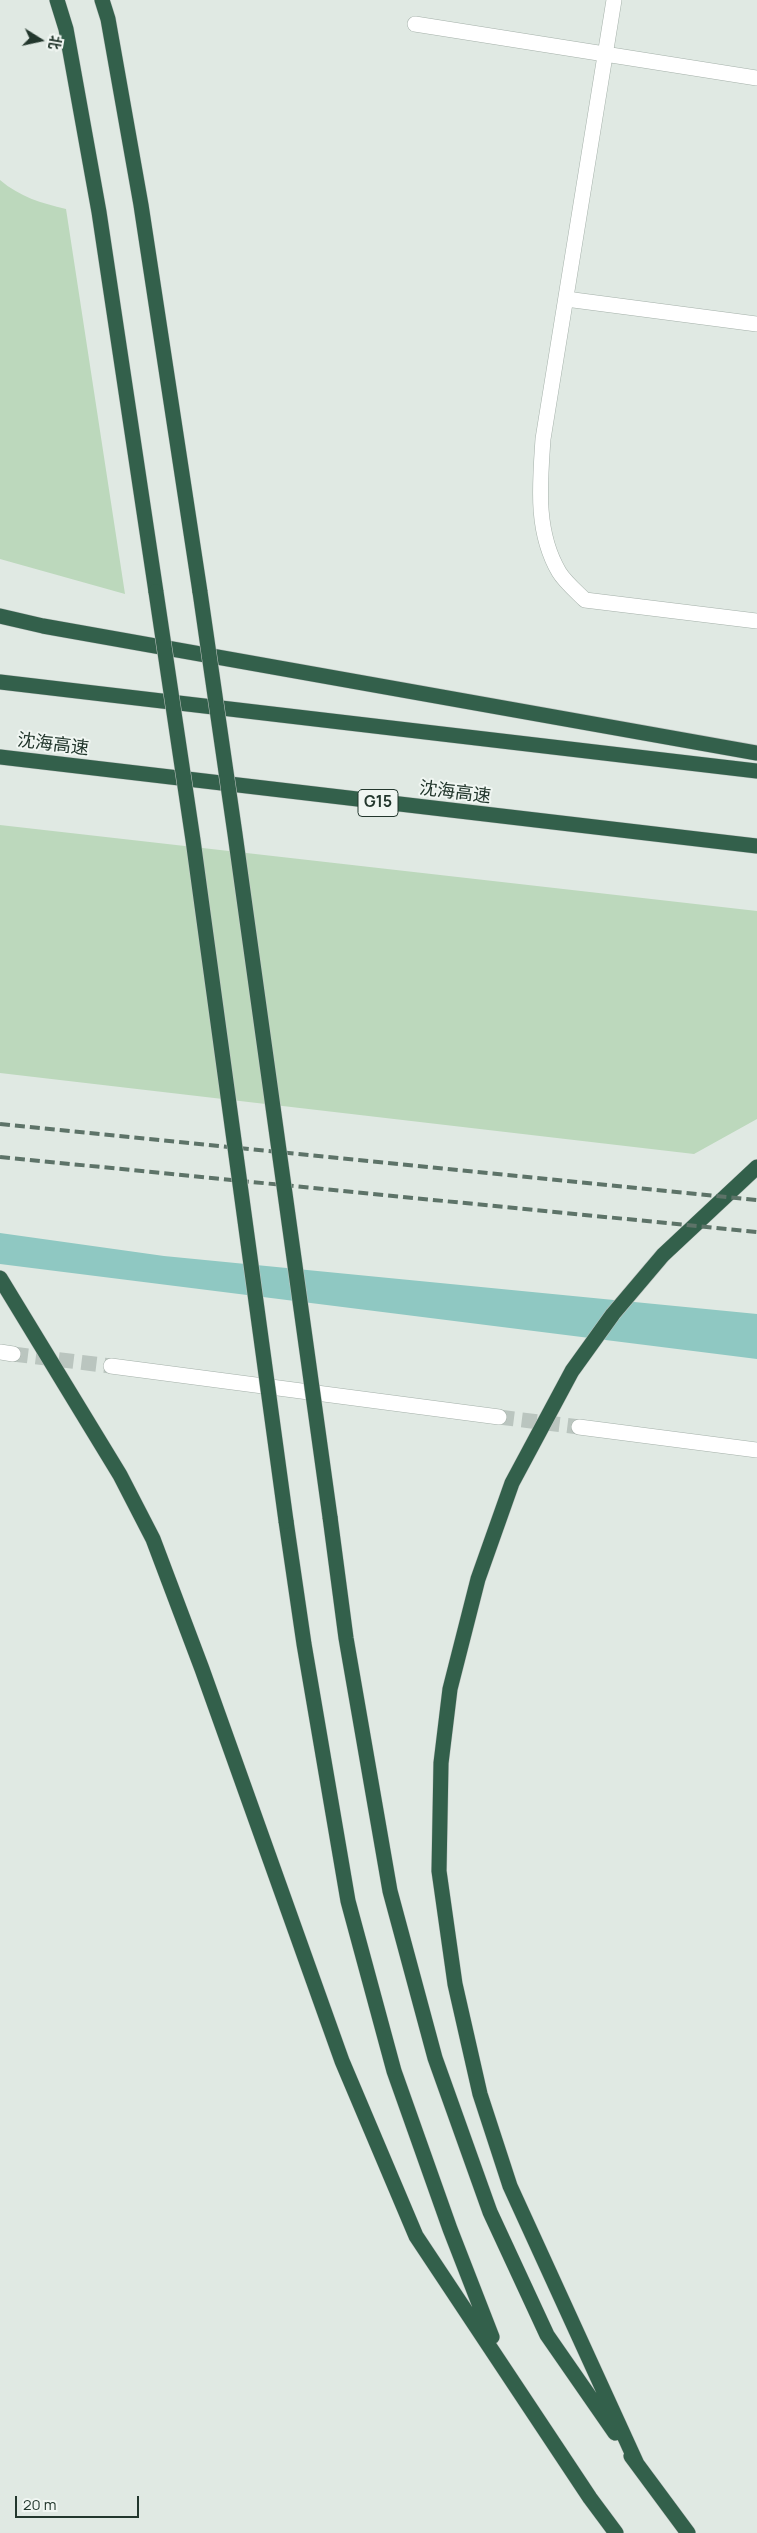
<!DOCTYPE html>
<meta charset="utf-8">
<style>
body{margin:0}
#map{position:relative;width:757px;height:2533px;overflow:hidden;background:#e0e9e3;font-family:Manrope,"Noto Sans SC",sans-serif}
canvas{display:block}
.north{position:absolute;left:15px;top:15px;width:50px;height:50px;-webkit-text-stroke:4px #f0f6f2;paint-order:stroke;rotate:100deg;font-size:14px;font-weight:700;line-height:20px;text-align:center;color:#23372d}
.north::after{content:'';display:block;margin:auto;width:18px;height:22px;background:#23372d;clip-path:polygon(50% 0,100% 100%,50% 72%,0 100%)}
.scale{position:absolute;left:15px;top:2496px;width:124px;height:22px;box-sizing:border-box;border:2px solid #23372d;border-top:0;padding-left:6px;font-size:15px;line-height:18px;white-space:nowrap;color:#23372d;-webkit-text-stroke:4px #f0f6f2;paint-order:stroke}
</style>
<div id="map">
<canvas width="757" height="2533"></canvas>
<div class="north">北</div>
<div class="scale">20 m</div>
</div>
<script>
const g = document.querySelector('canvas').getContext('2d');
g.lineJoin = 'round';
function fillPath(path, color) {
  g.fillStyle = color;
  g.fill(path, 'evenodd');
}
function strokePath(path, color, width, dash) {
  g.strokeStyle = color;
  g.lineWidth = width;
  g.lineCap = dash ? 'butt' : 'round';
  g.setLineDash(dash || []);
  g.stroke(path);
}
function drawText(font, color, halo, rows, align = 'center') {
  g.font = font + ' Manrope,"Noto Sans SC",sans-serif';
  g.lineWidth = 4;
  g.setLineDash([]);
  g.textBaseline = 'middle';
  g.strokeStyle = halo;
  g.fillStyle = color;
  for (const [text, x, y, turn = 0] of rows) {
    g.save();
    g.translate(x, y);
    g.rotate((+turn || 0) * Math.PI / 180);
    g.textAlign = isNaN(turn) ? turn : align;
    if (halo) g.strokeText(text, 0, 0);
    g.fillText(text, 0, 0);
    g.restore();
  }
}
fillPath(new Path2D(`
 M 0,180 C 20,197 41,203 66,209 L 125,594 L 0,559 Z
 M 0,825 L 757,911 L 757,1119 L 694,1154 L 0,1073 Z`), '#bcd8bc');
fillPath(new Path2D(`
 M 0,1233 L 164,1256 L 757,1314 L 757,1359 L 0,1264 Z`), '#8fc8c2');
strokePath(new Path2D(`
 M 13,1354 L 111,1366
 M 499,1417 L 579,1427`), '#bac5bf', 15, [15, 8]);
const minor = new Path2D(`
 M 614,0 L 543,439 C 540,484 535,531 559,572 C 565,582 577,592 585,600 L 757,621
 M 415,24 L 757,78
 M 566,299 L 757,324
 M 0,1352 L 13,1354
 M 111,1366 L 499,1417
 M 579,1427 L 757,1450`);
const highway = new Path2D(`
 M 57,0 L 66,29 L 99,212 L 156,592
 M 102,0 L 108,19 L 141,205 L 200,592
 M 0,616 L 43,626 L 757,753
 M 0,682 L 757,771
 M 0,757 L 757,846
 M 0,1278 L 120,1475 L 153,1539 L 202,1669 L 342,2061 L 416,2236 L 590,2498 L 616,2533
 M 330,1517 L 346,1638 L 390,1891 L 435,2058 L 490,2212 L 547,2335 L 615,2433
 M 286,1521 L 304,1644 L 348,1901 L 394,2071 L 450,2229 L 492,2337
 M 631,2456 L 688,2533
 M 637,2464 L 510,2186 L 480,2094 L 455,1984 L 439,1871 L 441,1763 L 450,1689 L 478,1579 L 512,1483 L 572,1371 L 613,1314 L 663,1255 L 757,1167`);
strokePath(minor, '#a4b0a9', 16);
strokePath(highway, '#bdc3c0', 16);
strokePath(minor, '#fff', 15);
strokePath(highway, '#33604b', 15);
strokePath(new Path2D(`
 M 0,1124 L 757,1200
 M 0,1157 L 757,1232`), '#5d7368', 4, [10, 5]);
const highwayBridge = new Path2D(`
 M 156,592 L 193,840 L 286,1521
 M 200,592 L 235,834 L 330,1517`);
strokePath(highwayBridge, '#bdc3c0', 16, []);
strokePath(highwayBridge, '#33604b', 15);
for (const [x, y, w] of [
 [378,803,40]
]) {
  const box = new Path2D();
  box.roundRect(x - w / 2, y - 13.5, w, 27, 4);
  g.fillStyle = '#f0f6f2';
  g.fill(box);
  strokePath(box, '#23372d', 1);
}
drawText('bold 16px', '#23372d', null, [
 ["G15",378,803]
]);
drawText('18px', '#23372d', '#f0f6f2', [
 ["沈海高速",53,745,7],
 ["沈海高速",455,793,7]
]);
</script>
